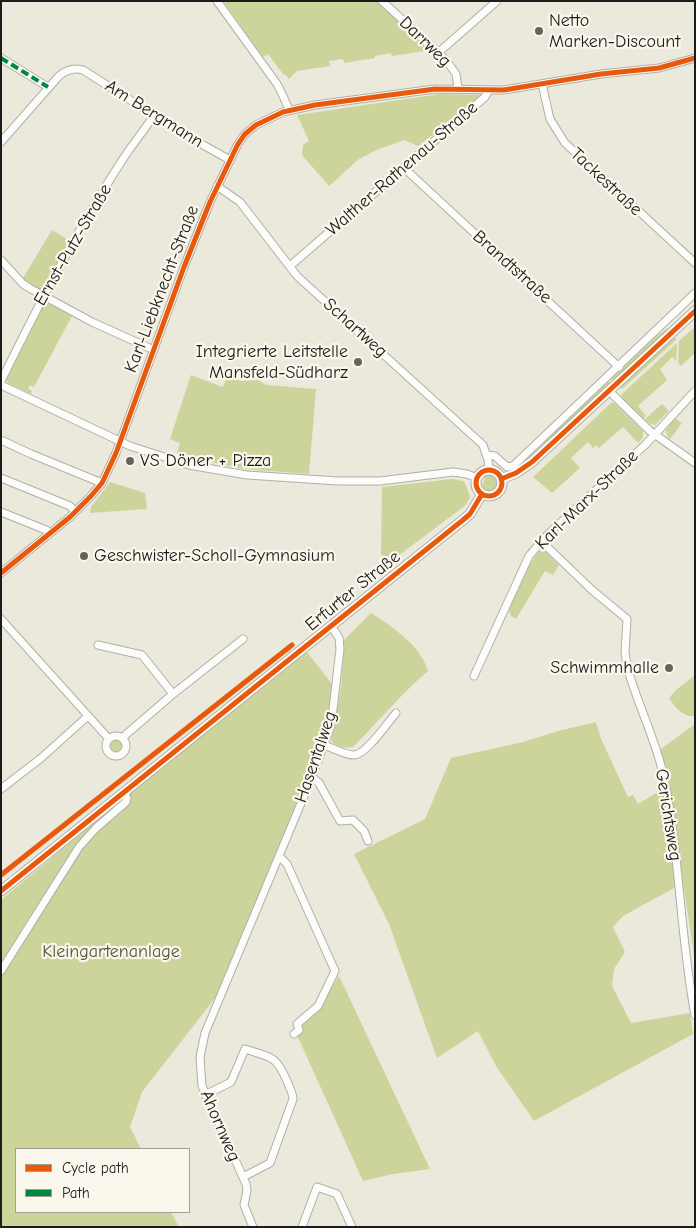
<!DOCTYPE html>
<meta charset="utf-8">
<style>
body{margin:0}
#map{position:relative;width:696px;height:1228px;overflow:hidden;background:#ebe8dc;font-family:"Comic Neue",sans-serif}
canvas{display:block}
.frame{position:absolute;inset:0;border:2px solid #1c1c1c;pointer-events:none}
.legend{position:absolute;left:15px;top:1148px;width:175px;height:65px;box-sizing:border-box;background:#fbf7ec;border:1px solid #a29f99;margin:0;padding:6px 9px;list-style:none;font-size:15px;color:#1c1c1c}
.legend li{display:flex;align-items:center;gap:10px;height:25px}
.legend b{width:25px;border:1px solid #a29f99}
</style>
<div id="map">
<canvas width="696" height="1228"></canvas>
<div class="frame"></div>
<ul class="legend">
<li><b style="height:6px;background:#e8590c"></b>Cycle path</li>
<li><b style="height:6px;background:#00873e"></b>Path</li>
</ul>
</div>
<script>
const g = document.querySelector('canvas').getContext('2d');
g.lineJoin = 'round';
function fillPath(path, color) {
  g.fillStyle = color;
  g.fill(path, 'evenodd');
}
function strokePath(path, color, width, dash) {
  g.strokeStyle = color;
  g.lineWidth = width;
  g.lineCap = dash ? 'butt' : 'round';
  g.setLineDash(dash || []);
  g.stroke(path);
}
function drawText(font, color, halo, rows, align = 'center') {
  g.font = font + ' "Comic Neue",sans-serif';
  g.lineWidth = 4.5;
  g.setLineDash([]);
  g.textBaseline = 'middle';
  g.strokeStyle = halo;
  g.fillStyle = color;
  for (const [text, x, y, turn = 0] of rows) {
    g.save();
    g.translate(x, y);
    g.rotate((+turn || 0) * Math.PI / 180);
    g.textAlign = isNaN(turn) ? turn : align;
    if (halo) g.strokeText(text, 0, 0);
    g.fillText(text, 0, 0);
    g.restore();
  }
}
fillPath(new Path2D(`
 M 223,1 L 378,1 L 428,47 L 424,51 L 392,56 L 391,53 L 375,56 L 375,58 L 344,63 L 343,59 L 329,61 L 330,66 L 297,71 L 289,79 L 286,75 L 283,74 L 268,54 L 263,57 Z
 M 440,94 L 484,95 L 418,146 L 404,140 L 379,149 L 359,159 L 329,186 L 302,155 L 303,145 L 309,141 L 297,115 Z
 M 52,230 L 70,241 L 41,290 L 30,285 L 23,278 Z
 M 45,301 L 49,302 L 72,316 L 34,387 L 30,385 L 28,388 L 32,391 L 31,394 L 8,383 L 6,380 Z
 M 695,327 L 695,353 L 681,366 L 678,362 L 679,341 Z
 M 668,328 L 670,330 L 614,382 L 611,378 L 655,337 Z
 M 674,335 L 676,340 L 622,389 L 621,388 L 620,386 Z
 M 677,343 L 676,361 L 672,357 L 660,369 L 667,380 L 638,406 L 646,416 L 643,419 L 627,404 L 621,395 Z
 M 191,375 L 223,387 L 227,376 L 242,381 L 258,380 L 266,385 L 316,389 L 309,474 L 245,469 L 181,456 L 181,454 L 177,453 L 180,443 L 170,439 Z
 M 607,382 L 610,382 L 611,384 L 564,428 L 545,443 L 543,441 Z
 M 611,403 L 614,403 L 643,431 L 643,438 L 638,443 L 623,427 L 599,448 L 596,445 L 593,448 L 588,442 L 571,458 L 580,468 L 552,493 L 533,477 Z
 M 662,404 L 669,411 L 655,425 L 649,423 L 645,419 Z
 M 674,418 L 682,423 L 670,439 L 667,436 L 666,430 L 669,426 L 668,424 Z
 M 485,475 L 491,475 L 496,479 L 497,486 L 492,491 L 486,492 L 481,487 L 484,481 Z
 M 452,479 L 463,481 L 466,485 L 470,497 L 466,505 L 390,562 L 381,554 L 382,487 Z
 M 110,482 L 145,493 L 147,509 L 90,513 L 91,507 Z
 M 539,551 L 546,552 L 559,565 L 553,575 L 545,571 L 516,619 L 511,616 L 509,611 L 519,582 L 521,583 L 528,567 Z
 M 371,613 C 392,626 421,646 428,671 C 401,694 378,722 353,747 C 343,748 337,748 331,740 L 341,688 L 344,640 Z
 M 307,652 L 333,685 L 328,721 L 293,813 L 215,998 L 142,1092 L 130,1127 L 141,1149 L 16,1149 L 16,1212 L 171,1212 L 179,1227 L 1,1227 L 1,900 L 130,793 Z
 M 695,675 L 695,716 C 682,717 676,708 669,698 L 676,690 Z
 M 596,722 L 601,739 L 628,797 L 633,795 L 638,804 L 663,789 L 661,775 L 654,754 L 695,724 L 695,961 L 682,876 L 676,887 L 623,916 L 613,927 L 625,952 L 614,969 L 612,986 L 631,1023 L 690,1013 L 693,1034 L 534,1121 L 496,1066 L 478,1031 L 437,1058 L 389,924 L 354,854 L 425,819 L 451,758 L 523,742 L 558,731 Z
 M110 747a7 7 0 1 1 14 0a7 7 0 1 1-14 0Z
 M 339,976 L 430,1169 L 393,1174 L 363,1181 L 297,1035 L 300,1024 L 319,1008 Z`), '#cdd49b');
const minor = new Path2D(`
 M 217,1 L 277,84 L 284,98 L 289,110
 M 382,1 L 446,60 L 456,74 L 458,88
 M 439,52 L 497,1
 M 1,58 L 48,87
 M 542,84 L 550,119 L 565,143 L 695,263
 M 1,142 L 59,76 C 66,70 73,67 83,70 L 187,136 L 230,160
 M 404,168 L 619,367
 M 217,186 L 240,202 L 297,276 L 483,445 L 488,460 L 489,470
 M 1,260 L 23,284 L 31,289 L 92,322 L 154,350
 M 290,266 L 485,97 L 489,90
 M 1,381 C 38,306 76,232 121,162 C 131,146 144,131 154,115
 M 1,385 L 130,446 L 189,465 L 247,475 L 338,481 L 380,481 L 453,472 L 467,474 L 477,478
 M 609,391 L 650,431 L 695,463
 M 1,440 L 31,454 L 102,483
 M 487,455 L 495,456 L 507,467 L 513,466 L 695,293
 M 1,478 L 70,506 L 75,512
 M 1,512 L 46,530 L 49,533
 M 541,541 L 592,590 L 627,619 L 625,652 L 627,666 C 637,704 656,739 664,778 C 680,856 680,937 695,1015
 M 1,573 L 70,517 L 91,496 L 102,483 L 116,453 L 184,267 L 210,202 L 238,144 L 245,134 L 256,125 L 283,112 L 315,105 L 435,89 L 504,90 L 601,74 L 659,68 L 695,58
 M 1,619 L 109,739
 M 98,645 L 142,655 L 173,694
 M 474,676 L 529,556 L 548,534 L 646,444 L 695,391
 M106 746a10 10 0 1 1 20 0a10 10 0 1 1-20 0Z
 M 122,738 L 173,694 L 243,639
 M 324,745 C 333,748 345,755 354,755 C 366,755 388,722 396,713
 M 312,777 L 319,783 L 340,821 L 353,820 L 364,831 L 368,841
 M 1,789 L 40,759 L 88,716
 M 279,856 L 287,864 L 335,971 L 318,1006 L 297,1024 L 299,1030 L 294,1034
 M 1,971 L 79,847 L 96,828 L 126,802 L 127,798 L 124,792
 M 205,1095 L 231,1082 L 245,1049 C 271,1058 275,1054 287,1081 C 289,1087 293,1093 293,1099 L 270,1163 L 243,1177
 M 253,1227 L 244,1205 L 247,1190 L 246,1184 L 202,1086 L 200,1057 L 205,1033 L 312,777 L 330,728 L 333,709 L 340,649 L 339,638 L 332,627
 M 302,1227 L 317,1187 L 337,1194 L 352,1227`);
const major = new Path2D(`
 M476 483a13 13 0 1 1 26 0a13 13 0 1 1-26 0Z
 M 501,479 L 516,473 L 532,462 L 695,311
 M 1,891 L 463,520 L 470,514 L 482,494`);
strokePath(minor, '#b1afa8', 9);
strokePath(major, '#b1afa8', 11);
strokePath(minor, '#fcfcfa', 7);
strokePath(major, '#fcfcfa', 9);
strokePath(new Path2D(`
 M 1,58 L 48,87`), '#00873e', 4, [8, 4]);
strokePath(new Path2D(`
 M476 483a13 13 0 1 1 26 0a13 13 0 1 1-26 0Z
 M 501,479 L 516,473 L 532,462 L 695,311
 M 1,573 L 70,517 L 91,496 L 102,483 L 116,453 L 184,267 L 210,202 L 238,144 L 245,134 L 256,125 L 283,112 L 315,105 L 435,89 L 504,90 L 601,74 L 659,68 L 695,58
 M 1,875 L 292,645
 M 1,891 L 463,520 L 470,514 L 482,494`), '#e8590c', 5);
for (const [x, y, r, color] of [
 [539,31,5,"#64635f"],
 [358,362,5,"#64635f"],
 [130,461,5,"#64635f"],
 [84,556,5,"#64635f"],
 [669,668,5,"#64635f"]
]) {
  const dot = new Path2D();
  dot.arc(x, y, r, 0, 2 * Math.PI);
  g.fillStyle = color;
  g.fill(dot);
  strokePath(dot, '#fbf7ec', 2);
}
drawText('18px', '#1c1c1c', '#fbf7ec', [
 ["Netto",549,21],
 ["Marken-Discount",549,42],
 ["Integrierte Leitstelle",348,352,"right"],
 ["Mansfeld-Südharz",348,373,"right"],
 ["VS Döner + Pizza",140,461],
 ["Geschwister-Scholl-Gymnasium",94,556],
 ["Schwimmhalle",659,668,"right"]
], 'left');
drawText('18px', '#1c1c1c', '#fbf7ec', [
 ["Darrweg",425,42,44],
 ["Am Bergmann",154,114,32],
 ["Walther-Rathenau-Straße",402,169,-41],
 ["Tackestraße",606,182,43],
 ["Ernst-Putz-Straße",73,245,-60],
 ["Brandtstraße",512,267,42],
 ["Karl-Liebknecht-Straße",162,289,-69],
 ["Schartweg",355,328,42],
 ["Karl-Marx-Straße",587,500,-44],
 ["Erfurter Straße",353,591,-39],
 ["Hasentalweg",316,757,-71],
 ["Gerichtsweg",668,815,81],
 ["Ahornweg",220,1126,67]
]);
drawText('18px', '#525736', '#fbf7ec', [
 ["Kleingartenanlage",111,952]
]);
</script>
